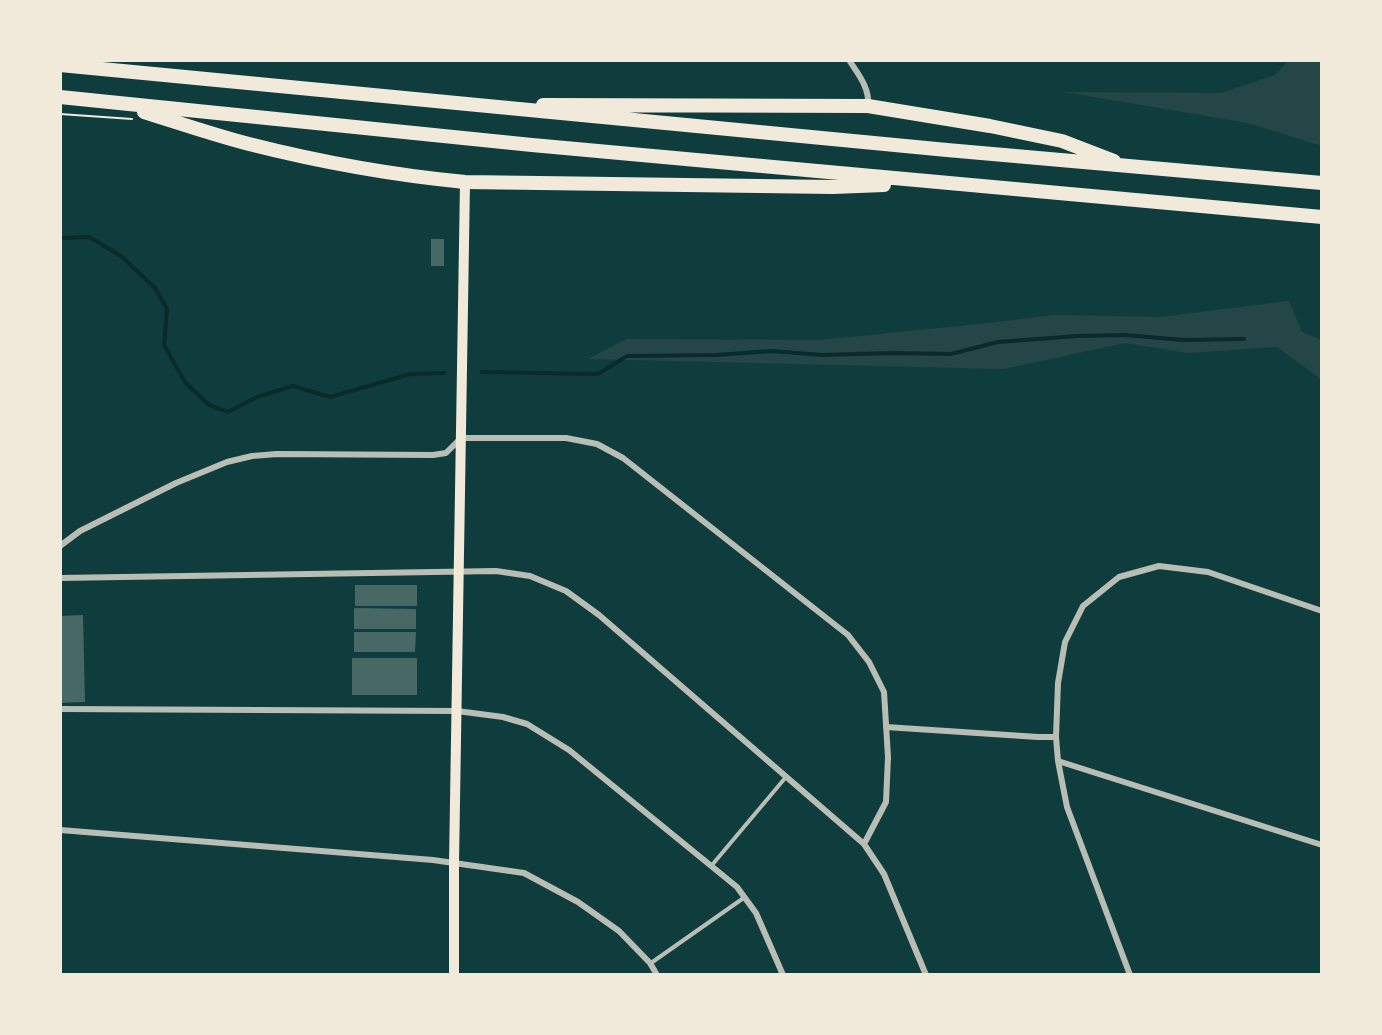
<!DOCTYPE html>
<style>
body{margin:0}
#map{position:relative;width:1382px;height:1035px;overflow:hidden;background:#0f3d3e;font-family:"Noto Sans",sans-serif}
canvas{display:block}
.frame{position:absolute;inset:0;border:62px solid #f1e9da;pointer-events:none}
</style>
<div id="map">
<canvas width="1382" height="1035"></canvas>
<div class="frame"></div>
</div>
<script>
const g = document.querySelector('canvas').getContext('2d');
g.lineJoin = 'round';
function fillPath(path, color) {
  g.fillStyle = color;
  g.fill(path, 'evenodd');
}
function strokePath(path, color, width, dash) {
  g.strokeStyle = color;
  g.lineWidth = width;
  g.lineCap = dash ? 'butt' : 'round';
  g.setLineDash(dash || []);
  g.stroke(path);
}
fillPath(new Path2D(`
 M 1289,60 L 1322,60 L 1322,146 L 1248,123 L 1064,92 L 1221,93 L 1275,75 Z
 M 1289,301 L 1302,332 L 1322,340 L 1322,380 L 1277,347 L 1188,353 L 1125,343 L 1004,369 L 588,359 L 626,339 L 820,340 L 989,323 L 1053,315 L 1161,317 Z`), '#244646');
strokePath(new Path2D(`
 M 60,238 L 89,237 L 121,256 L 155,288 L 167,309 L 164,345 L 185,382 L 209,405 L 228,412 L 257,397 L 293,386 L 330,397 L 410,374 L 444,373
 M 482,372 L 598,374 L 627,356 L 716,355 L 772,351 L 822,355 L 892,353 L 951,354 L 998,342 L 1077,336 L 1126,335 L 1183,340 L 1244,339`), '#0a2a2b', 4);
fillPath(new Path2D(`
 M 431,239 L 444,239 L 444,266 L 431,266 Z
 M 355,585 L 417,585 L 417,606 L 355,606 Z
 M 354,608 L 416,609 L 416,629 L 354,629 Z
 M 83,615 L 85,702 L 60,703 L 60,616 Z
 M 354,632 L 416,632 L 415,652 L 354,652 Z
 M 352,658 L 417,658 L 417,695 L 352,695 Z`), '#486865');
strokePath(new Path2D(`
 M 60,114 L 132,119`), '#f1e9da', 2);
strokePath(new Path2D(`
 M 712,865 L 786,777
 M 651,963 L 745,897`), '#b8beb3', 4);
strokePath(new Path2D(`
 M 849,60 C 858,74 870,88 868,106
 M 60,546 L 80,531 L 176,483 L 227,462 L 252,456 L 277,454 L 433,455 L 446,453 L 461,438 L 566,438 L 597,444 L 623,458 L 848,635 L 869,662 L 884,692 L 888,757 L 886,802 L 864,844 L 884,874 L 926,975
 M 60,578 L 496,571 L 530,576 L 566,591 L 599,615 L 864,844
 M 60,709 L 457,711 L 503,717 L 527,724 L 569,750 L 737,887 L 756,913 L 783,975
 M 886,727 L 1038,737 L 1056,737
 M 1058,761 L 1322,845
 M 60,830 L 433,860 L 524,873 L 578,902 L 619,931 L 650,963 L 657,975
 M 1130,975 L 1067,807 L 1058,761 L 1056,737 L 1058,683 L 1065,642 L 1083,606 L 1119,577 L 1159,566 L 1208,572 L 1322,611`), '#b8beb3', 6);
strokePath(new Path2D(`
 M 454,975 L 454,863 L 465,182`), '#f1e9da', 10);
strokePath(new Path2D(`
 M 60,65 L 947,150 L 1322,183
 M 60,97 L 532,145 L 1322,217
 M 543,105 L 868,106 L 990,126 L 1062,141 L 1114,161
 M 144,112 C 179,123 214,135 249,144 C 320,162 392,175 465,182 L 833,187 L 884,185`), '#f1e9da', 14);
</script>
